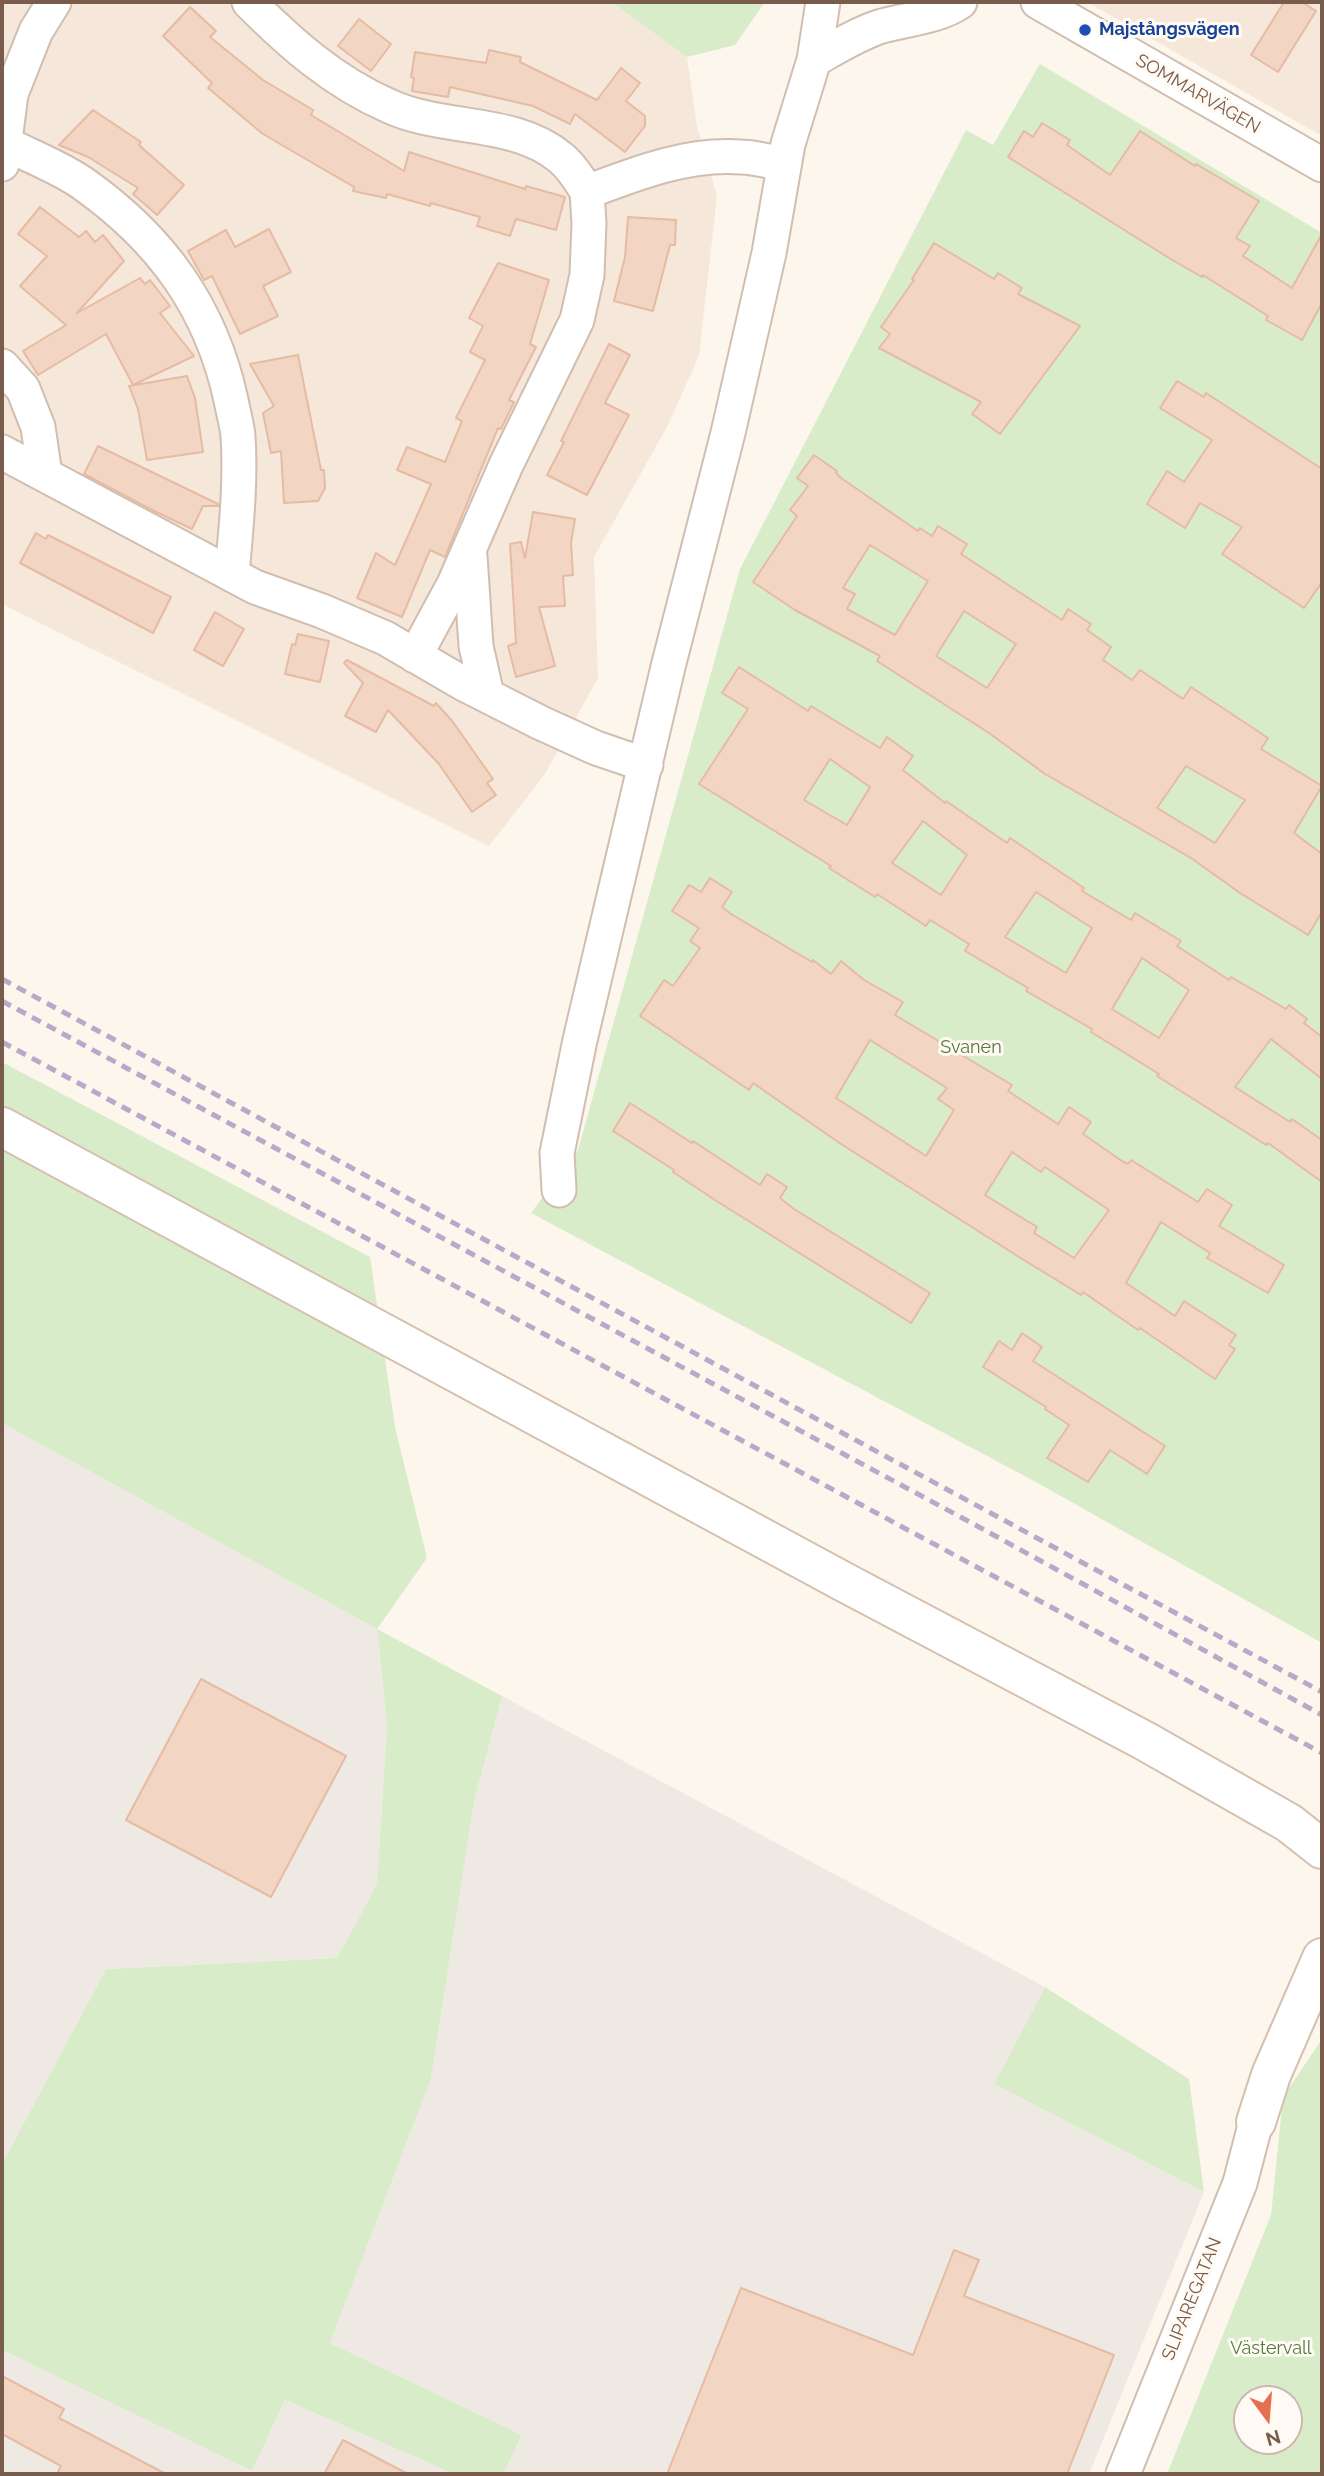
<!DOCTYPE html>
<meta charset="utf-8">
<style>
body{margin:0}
#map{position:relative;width:1324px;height:2476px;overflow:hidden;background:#fdf6ec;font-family:Raleway,sans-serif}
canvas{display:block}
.frame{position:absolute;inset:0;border:4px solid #7a5c4d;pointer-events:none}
.north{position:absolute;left:1233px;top:2385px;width:70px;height:70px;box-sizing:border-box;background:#fffaf3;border:2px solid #cabbb1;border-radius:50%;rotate:164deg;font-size:19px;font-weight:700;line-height:28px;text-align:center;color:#7a5c4d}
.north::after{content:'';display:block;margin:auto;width:24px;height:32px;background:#e76f51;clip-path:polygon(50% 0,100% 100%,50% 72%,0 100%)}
</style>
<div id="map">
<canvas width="1324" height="2476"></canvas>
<div class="frame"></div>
<div class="north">N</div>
</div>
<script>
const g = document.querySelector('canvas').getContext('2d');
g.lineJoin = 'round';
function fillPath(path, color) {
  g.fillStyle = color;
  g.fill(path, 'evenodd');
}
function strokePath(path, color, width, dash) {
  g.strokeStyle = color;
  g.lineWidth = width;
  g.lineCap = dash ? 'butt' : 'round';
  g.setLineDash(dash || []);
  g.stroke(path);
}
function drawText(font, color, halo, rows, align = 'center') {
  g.font = font + ' Raleway,sans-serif';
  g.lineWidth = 6;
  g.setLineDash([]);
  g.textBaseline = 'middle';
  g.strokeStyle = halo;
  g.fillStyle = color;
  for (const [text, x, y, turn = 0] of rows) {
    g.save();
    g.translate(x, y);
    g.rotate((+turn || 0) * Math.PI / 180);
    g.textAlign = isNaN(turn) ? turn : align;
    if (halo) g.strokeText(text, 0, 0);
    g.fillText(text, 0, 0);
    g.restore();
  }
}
fillPath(new Path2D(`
 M 2,2 L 611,2 L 687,57 L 697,126 L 717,196 L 699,356 L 668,425 L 594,557 L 598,678 L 545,774 L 489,846 L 2,604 Z
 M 1087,2 L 1322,2 L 1322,136 Z`), '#f5e8da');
fillPath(new Path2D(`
 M 2,1423 L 377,1629 L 387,1726 L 377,1884 L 337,1958 L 106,1969 L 2,2164 Z
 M 502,1696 L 1045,1987 L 994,2084 L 1204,2192 L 1089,2474 L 503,2474 L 522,2435 L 330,2343 L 431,2079 L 474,1802 Z
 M 2,2350 L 252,2471 L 285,2400 L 454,2474 L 2,2474 Z`), '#efe9e4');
fillPath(new Path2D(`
 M 611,2 L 765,2 L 735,45 L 687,57 Z
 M 1040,64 L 1322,233 L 1322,1643 L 1034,1481 L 531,1213 L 578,1150 L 740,569 L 966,130 L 993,145 Z
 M 2,1062 L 370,1257 L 395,1427 L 427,1558 L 377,1629 L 502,1696 L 474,1802 L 431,2079 L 330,2343 L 522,2435 L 503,2474 L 454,2474 L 285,2400 L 252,2471 L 2,2350 L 2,2164 L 106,1969 L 337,1958 L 377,1884 L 387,1726 L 377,1629 L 2,1423 Z
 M 1045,1987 L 1189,2079 L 1204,2192 L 994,2084 Z
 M 1322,2039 L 1322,2474 L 1167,2474 L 1271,2215 L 1283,2097 ZM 1247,2399 L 1289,2399 L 1289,2441 L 1247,2441 Z`), '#d8ecc9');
const building = new Path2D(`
 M 1284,2 L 1302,2 L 1316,11 L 1278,72 L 1251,55 Z
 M 190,7 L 216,31 L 210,37 L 263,80 L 313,110 L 311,115 L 404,171 L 409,152 L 525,189 L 526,186 L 565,197 L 556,230 L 516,219 L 510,236 L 477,226 L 480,217 L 431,203 L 430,206 L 387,194 L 386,198 L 353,191 L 354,187 L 263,134 L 208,88 L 212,83 L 163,36 Z
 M 359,19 L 391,44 L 371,71 L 338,46 Z
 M 489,50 L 521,57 L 520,62 L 597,100 L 621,68 L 640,83 L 626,101 L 645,116 L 645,126 L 625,152 L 575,114 L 570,124 L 533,106 L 450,87 L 448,97 L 412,91 L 414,78 L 411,77 L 415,52 L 486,63 Z
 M 93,110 L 141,142 L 139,145 L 184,185 L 157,215 L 133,194 L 138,188 L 88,157 L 59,145 Z
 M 1042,123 L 1070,140 L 1067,145 L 1110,175 L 1140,131 L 1195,166 L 1196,164 L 1259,201 L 1236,238 L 1250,246 L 1243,256 L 1292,288 L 1322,234 L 1322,303 L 1302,340 L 1266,320 L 1268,316 L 1203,275 L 1202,277 L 1169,258 L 1008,157 L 1024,131 L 1033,137 Z
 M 40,207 L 79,237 L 86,231 L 95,242 L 103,235 L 124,261 L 77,313 L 140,278 L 145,284 L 150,280 L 170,306 L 160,313 L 194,356 L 133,385 L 106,334 L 38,375 L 23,351 L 66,325 L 20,286 L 47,256 L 18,234 Z
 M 628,217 L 676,220 L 675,245 L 670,245 L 653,311 L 614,301 L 625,257 Z
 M 269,229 L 291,272 L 263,286 L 278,316 L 240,334 L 212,276 L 204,280 L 188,251 L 226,230 L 235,247 Z
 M 934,243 L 994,279 L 998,273 L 1022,288 L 1018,294 L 1080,326 L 1000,434 L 972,414 L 981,402 L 879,348 L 890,334 L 881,327 L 914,280 L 912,279 Z
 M 498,263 L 549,280 L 530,344 L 536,347 L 509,400 L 514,402 L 501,429 L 498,428 L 445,557 L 430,550 L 402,617 L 357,598 L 376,553 L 395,565 L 431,484 L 397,470 L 407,447 L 445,462 L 462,421 L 456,418 L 485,360 L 470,352 L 483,326 L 469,318 Z
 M 609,344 L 630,355 L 605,403 L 629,415 L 587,495 L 547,475 L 564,442 L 561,441 Z
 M 298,355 L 321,470 L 324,470 L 325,488 L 318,501 L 284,503 L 281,451 L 271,453 L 263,413 L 274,406 L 250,364 Z
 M 187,376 L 195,398 L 203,452 L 147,460 L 138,409 L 129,386 Z
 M 1177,381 L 1204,397 L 1206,393 L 1322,469 L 1322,582 L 1304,608 L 1222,554 L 1242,527 L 1200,503 L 1185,528 L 1147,504 L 1167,471 L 1184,482 L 1212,440 L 1160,408 Z
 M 98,446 L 218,504 L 218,506 L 203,506 L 192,529 L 154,511 L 84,474 Z
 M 814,455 L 837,471 L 836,473 L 841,478 L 918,531 L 920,528 L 932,536 L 938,526 L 967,544 L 961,554 L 1062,620 L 1068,609 L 1091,624 L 1087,630 L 1111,647 L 1103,660 L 1132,680 L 1140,670 L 1183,699 L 1191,687 L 1268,738 L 1261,749 L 1322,786 L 1294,833 L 1322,854 L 1322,912 L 1308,935 L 1240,893 L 1191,858 L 1045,774 L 989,733 L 877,661 L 880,656 L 795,610 L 753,582 L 797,516 L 790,510 L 808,486 L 797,478 ZM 870,545 L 928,581 L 895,635 L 847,609 L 855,594 L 843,588 ZM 964,611 L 1016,644 L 987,688 L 936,656 ZM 1186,766 L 1245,800 L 1215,843 L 1157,808 Z
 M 533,512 L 575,519 L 571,543 L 573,575 L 563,576 L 565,606 L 539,607 L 555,666 L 516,677 L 508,646 L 516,643 L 510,544 L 521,542 L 525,558 Z
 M 36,533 L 46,539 L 48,535 L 171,597 L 153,633 L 20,563 Z
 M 215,612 L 244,629 L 223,666 L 194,650 Z
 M 298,634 L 329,641 L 320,682 L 285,674 L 292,644 L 295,645 Z
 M 347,660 L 434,706 L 436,703 L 453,722 L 493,779 L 487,783 L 496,795 L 472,812 L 439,764 L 388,710 L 376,732 L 345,716 L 363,683 L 344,663 Z
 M 739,667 L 808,711 L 811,706 L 880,748 L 887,737 L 913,756 L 903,770 L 945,803 L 946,801 L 1007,843 L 1010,838 L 1084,888 L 1082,891 L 1131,920 L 1135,913 L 1181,941 L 1177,946 L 1229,980 L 1231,977 L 1286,1009 L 1289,1005 L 1307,1019 L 1304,1023 L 1322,1037 L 1322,1079 L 1271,1039 L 1235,1087 L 1290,1122 L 1292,1119 L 1322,1140 L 1322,1182 L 1268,1143 L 1266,1145 L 1157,1076 L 1159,1074 L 1091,1032 L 1092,1029 L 1026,991 L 1028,988 L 965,951 L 969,944 L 930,920 L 926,926 L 877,894 L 875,897 L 829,868 L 831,866 L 699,784 L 748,709 L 722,693 ZM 830,759 L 870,787 L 847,825 L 804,800 ZM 923,821 L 967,855 L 941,895 L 892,863 ZM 1036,892 L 1092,928 L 1066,973 L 1005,937 ZM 1142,958 L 1189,990 L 1159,1038 L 1112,1009 Z
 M 710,878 L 732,892 L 722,907 L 731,914 L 812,962 L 813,960 L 831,974 L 841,961 L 864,980 L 903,1002 L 895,1015 L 1012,1085 L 1008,1091 L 1058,1124 L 1069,1107 L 1091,1122 L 1083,1134 L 1122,1161 L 1128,1164 L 1131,1160 L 1198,1202 L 1207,1189 L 1232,1205 L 1219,1226 L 1284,1265 L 1268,1293 L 1207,1258 L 1210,1253 L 1161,1222 L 1126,1283 L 1175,1316 L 1184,1301 L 1236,1335 L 1229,1345 L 1235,1349 L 1215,1379 L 1140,1328 L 1138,1330 L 1083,1292 L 1081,1295 L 1019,1257 L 841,1144 L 753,1083 L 749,1090 L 640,1016 L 664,980 L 673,986 L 700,948 L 690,941 L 699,928 L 672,911 L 689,885 L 701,892 ZM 870,1040 L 947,1088 L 938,1099 L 954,1110 L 926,1156 L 836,1098 ZM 1012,1152 L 1041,1172 L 1045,1167 L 1109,1210 L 1074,1258 L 1034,1233 L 1037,1227 L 985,1195 Z
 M 630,1103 L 692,1143 L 693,1141 L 760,1185 L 767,1174 L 787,1187 L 780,1198 L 794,1209 L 930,1293 L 911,1323 L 715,1200 L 673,1172 L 674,1170 L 613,1131 Z
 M 1022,1333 L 1042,1347 L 1033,1361 L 1165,1446 L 1147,1474 L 1110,1450 L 1088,1482 L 1047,1458 L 1069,1425 L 1045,1409 L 1046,1407 L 983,1367 L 999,1341 L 1012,1350 Z
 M 201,1679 L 346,1756 L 271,1897 L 126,1820 Z
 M 954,2250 L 979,2260 L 964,2296 L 1114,2355 L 1067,2474 L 667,2474 L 741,2288 L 913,2355 Z
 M 2,2376 L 64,2409 L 59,2418 L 166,2474 L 57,2474 L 61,2466 L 2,2434 Z
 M 343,2440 L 408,2474 L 324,2474 Z`);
fillPath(building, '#f3d5c3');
strokePath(building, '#e6bba3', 2);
const minor = new Path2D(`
 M 249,2 C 291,44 334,82 389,106 C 443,131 515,119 561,158 C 572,167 580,180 587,192 C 637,173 688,153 741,157 C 755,157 770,162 784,164
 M 1038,2 L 1322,165
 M 814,60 C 835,48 859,33 882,26 C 908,19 938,17 960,2
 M 5,143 C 31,157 62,168 85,185 C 162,240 211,308 231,400 C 233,412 237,424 238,436 C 241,482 236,529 232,574
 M 2,164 L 11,94 L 36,31 L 54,2
 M 2,366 L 23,389 L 38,427 L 45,475
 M 2,452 L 255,587 L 322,611 L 385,638 L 464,684 L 541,723 L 596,748 L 646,765
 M 470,556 L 476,646 L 487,695
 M 415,656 L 454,584 L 506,465 L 577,320 L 587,275 L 589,223 L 587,192
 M 559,1190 L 557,1153 L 580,1040 L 668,667 L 728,433 L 769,253 L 788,144 L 814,60 L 823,2
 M 1123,2474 L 1240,2183 L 1256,2122`);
const secondary = new Path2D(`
 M 2,1127 L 844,1582 L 1145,1741 L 1289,1823 L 1322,1849
 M 1256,2122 L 1271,2075 L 1322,1958`);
strokePath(minor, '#d1beb0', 37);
strokePath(secondary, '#d6c0b0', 42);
strokePath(minor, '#fff', 33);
strokePath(secondary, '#fff', 38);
strokePath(new Path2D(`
 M 2,979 L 1322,1692
 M 2,1001 L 968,1521 L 1322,1715
 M 2,1042 L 1322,1753`), '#b9a8c9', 5, [10, 7]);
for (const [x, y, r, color] of [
 [1085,30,7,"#1a4fb4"]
]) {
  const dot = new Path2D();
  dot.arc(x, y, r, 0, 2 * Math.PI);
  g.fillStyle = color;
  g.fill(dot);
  strokePath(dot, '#fffaf3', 2.5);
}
drawText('bold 18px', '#164399', '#fffaf3', [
 ["Majstångsvägen",1099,30]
], 'left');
drawText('18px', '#7a5c4d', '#fffaf3', [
 ["SOMMARVÄGEN",1198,94,30],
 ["SLIPAREGATAN",1192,2299,-68]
]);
drawText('18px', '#537a41', '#fffaf3', [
 ["Svanen",971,1048],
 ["Västervall",1271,2349]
]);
</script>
